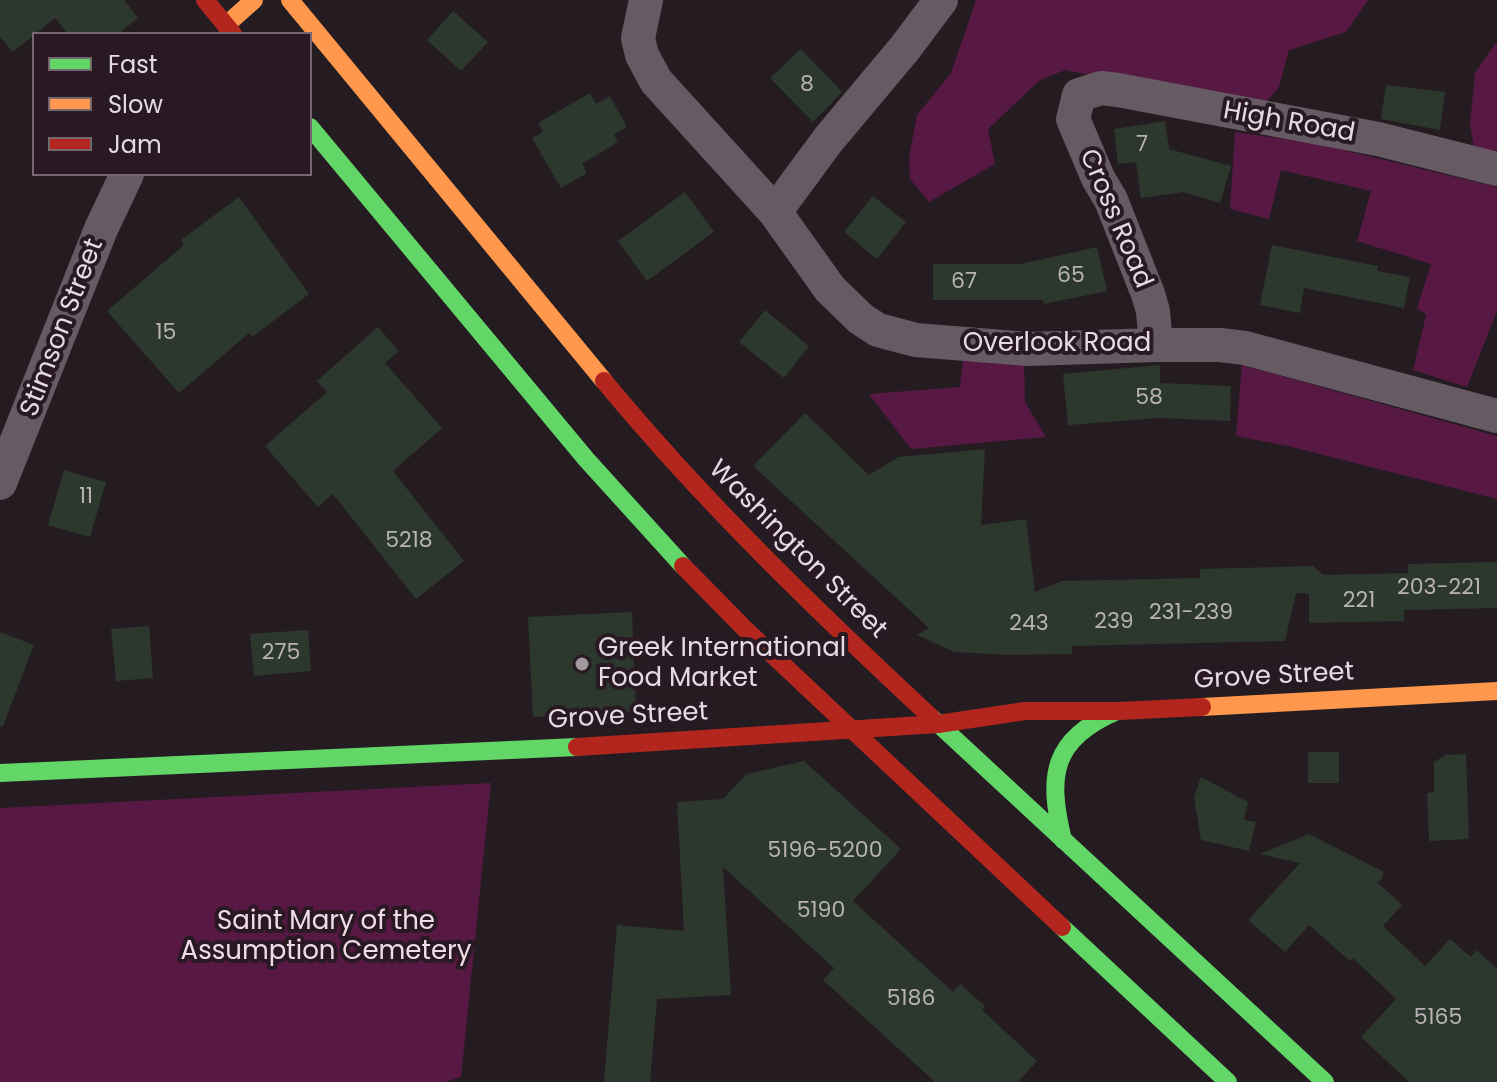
<!DOCTYPE html>
<style>
body{margin:0}
#map{position:relative;width:1497px;height:1082px;overflow:hidden;background:#241c21;font-family:Poppins,sans-serif}
canvas{display:block}
.legend{position:absolute;left:32px;top:32px;width:280px;height:144px;box-sizing:border-box;background:#281922;border:2px solid #74676f;margin:0;padding:10px 14px;list-style:none;font-size:24px;color:#e6dbe2}
.legend li{display:flex;align-items:center;gap:16px;height:40px}
.legend b{width:40px;border:2px solid #74676f}
</style>
<div id="map">
<canvas width="1497" height="1082"></canvas>
<ul class="legend">
<li><b style="height:10px;background:#63d668"></b>Fast</li>
<li><b style="height:10px;background:#ff974d"></b>Slow</li>
<li><b style="height:10px;background:#b3261e"></b>Jam</li>
</ul>
</div>
<script>
const g = document.querySelector('canvas').getContext('2d');
g.lineJoin = 'round';
function fillPath(path, color) {
  g.fillStyle = color;
  g.fill(path, 'evenodd');
}
function strokePath(path, color, width, dash) {
  g.strokeStyle = color;
  g.lineWidth = width;
  g.lineCap = dash ? 'butt' : 'round';
  g.setLineDash(dash || []);
  g.stroke(path);
}
function drawText(font, color, halo, rows, align = 'center') {
  g.font = font + ' Poppins,sans-serif';
  g.lineWidth = 8;
  g.setLineDash([]);
  g.textBaseline = 'middle';
  g.strokeStyle = halo;
  g.fillStyle = color;
  for (const [text, x, y, turn = 0] of rows) {
    g.save();
    g.translate(x, y);
    g.rotate((+turn || 0) * Math.PI / 180);
    g.textAlign = isNaN(turn) ? turn : align;
    if (halo) g.strokeText(text, 0, 0);
    g.fillText(text, 0, 0);
    g.restore();
  }
}
fillPath(new Path2D(`
 M 976,0 L 1368,0 L 1346,32 L 1289,50 L 1279,87 L 1260,109 L 1065,70 L 1040,80 L 988,129 L 995,164 L 929,202 L 910,179 L 909,158 L 917,115 L 951,73 Z
 M 1495,44 L 1497,44 L 1497,151 L 1474,148 L 1470,124 L 1475,73 Z
 M 1235,132 L 1318,144 L 1497,187 L 1497,311 L 1467,387 L 1413,370 L 1426,315 L 1417,308 L 1431,264 L 1357,241 L 1371,191 L 1281,170 L 1269,219 L 1230,209 Z
 M 963,358 L 1024,358 L 1025,402 L 1046,437 L 911,449 L 869,394 L 960,387 Z
 M 1242,365 L 1497,436 L 1497,499 L 1288,446 L 1236,436 Z
 M 491,783 L 461,1077 L 445,1082 L 0,1082 L 0,808 Z`), '#571944');
fillPath(new Path2D(`
 M 0,0 L 124,0 L 138,18 L 118,34 L 68,34 L 55,18 L 13,52 L 0,37 Z
 M 453,11 L 488,42 L 461,71 L 427,40 Z
 M 801,49 L 842,92 L 813,122 L 770,78 Z
 M 1386,85 L 1445,92 L 1440,130 L 1381,119 Z
 M 590,93 L 596,104 L 610,96 L 627,127 L 614,135 L 618,142 L 582,164 L 587,173 L 561,188 L 532,138 L 543,132 L 538,123 Z
 M 1165,121 L 1169,149 L 1231,166 L 1220,203 L 1183,192 L 1141,198 L 1136,162 L 1118,164 L 1114,129 Z
 M 685,192 L 714,232 L 647,281 L 618,241 Z
 M 873,196 L 906,222 L 877,259 L 844,232 Z
 M 239,197 L 309,294 L 252,337 L 249,333 L 179,393 L 107,311 L 184,245 L 181,240 Z
 M 1272,245 L 1378,266 L 1377,271 L 1410,277 L 1404,308 L 1304,288 L 1300,313 L 1260,305 Z
 M 1097,247 L 1107,291 L 1044,304 L 1043,300 L 933,300 L 933,264 L 1021,264 Z
 M 765,310 L 809,346 L 784,378 L 739,342 Z
 M 378,327 L 399,351 L 385,363 L 442,428 L 393,471 L 464,561 L 416,599 L 333,494 L 318,507 L 265,446 L 327,392 L 317,381 Z
 M 1160,365 L 1160,383 L 1231,386 L 1230,421 L 1160,418 L 1068,425 L 1063,374 Z
 M 805,413 L 869,475 L 898,457 L 985,449 L 981,525 L 1026,519 L 1035,592 L 1062,581 L 1200,578 L 1200,569 L 1313,566 L 1323,575 L 1408,573 L 1408,564 L 1497,562 L 1497,608 L 1404,610 L 1404,621 L 1309,623 L 1309,594 L 1296,593 L 1285,641 L 1072,646 L 1072,654 L 1008,655 L 954,652 L 917,635 L 929,628 L 753,466 Z
 M 64,470 L 106,482 L 90,537 L 48,525 Z
 M 632,612 L 636,712 L 533,717 L 528,617 Z
 M 149,626 L 153,678 L 116,681 L 111,629 Z
 M 308,630 L 311,671 L 254,676 L 250,634 Z
 M 0,632 L 34,645 L 3,726 L 0,726 Z
 M 1308,752 L 1339,752 L 1339,783 L 1308,783 Z
 M 1466,754 L 1469,839 L 1429,841 L 1427,793 L 1434,792 L 1434,762 L 1446,755 Z
 M 804,761 L 901,849 L 853,901 L 953,992 L 960,984 L 985,1006 L 982,1010 L 1037,1061 L 1018,1082 L 935,1082 L 823,980 L 834,968 L 723,867 L 731,995 L 657,999 L 650,1082 L 604,1082 L 617,925 L 684,931 L 677,802 L 723,799 L 747,774 Z
 M 1201,777 L 1248,802 L 1244,820 L 1256,822 L 1249,851 L 1201,840 L 1194,797 Z
 M 1309,834 L 1384,872 L 1380,882 L 1376,881 L 1402,905 L 1383,926 L 1425,966 L 1450,939 L 1471,957 L 1477,950 L 1497,969 L 1497,1082 L 1409,1082 L 1361,1037 L 1396,999 L 1353,958 L 1350,961 L 1309,925 L 1285,952 L 1248,920 L 1300,863 L 1260,854 Z`), '#2c382e');
strokePath(new Path2D(`
 M 646,0 L 638,38 L 642,55 L 656,81 L 775,212 L 830,289 L 861,319 L 878,330 L 916,340 L 1028,349 L 1156,345 L 1220,345 L 1245,348 L 1497,416
 M 775,212 L 828,140 L 905,48 L 941,0
 M 1156,345 L 1153,311 L 1148,294 L 1111,200 L 1098,178 L 1073,119 L 1079,95 L 1101,88 L 1118,90 L 1378,139 L 1497,169
 M 0,483 L 101,229 L 127,174`), '#665b62', 34);
strokePath(new Path2D(`
 M 310,127 L 586,459 L 683,566
 M 932,718 L 1325,1082
 M 0,773 L 577,747
 M 1063,840 C 1047,775 1052,739 1117,711
 M 1062,927 L 1228,1082`), '#63d668', 18);
strokePath(new Path2D(`
 M 290,0 L 604,381
 M 226,25 L 254,0
 M 1202,707 L 1497,691`), '#ff974d', 18);
strokePath(new Path2D(`
 M 205,0 L 233,34
 M 604,381 C 704,502 817,611 932,718
 M 683,566 L 745,629 L 1062,927
 M 577,747 L 938,724 L 1025,711 L 1119,711 L 1202,707`), '#b3261e', 18);
for (const [x, y, r, color] of [
 [582,664,8,"#a2989e"]
]) {
  const dot = new Path2D();
  dot.arc(x, y, r, 0, 2 * Math.PI);
  g.fillStyle = color;
  g.fill(dot);
  strokePath(dot, '#281922', 3);
}
drawText('22px', '#b8b2b5', null, [
 ["8",807,85],
 ["7",1142,145],
 ["65",1071,276],
 ["67",964,282],
 ["15",166,333],
 ["58",1149,398],
 ["11",86,497],
 ["5218",409,541],
 ["203-221",1439,588],
 ["221",1359,601],
 ["231-239",1191,613],
 ["239",1114,622],
 ["243",1029,624],
 ["275",281,653],
 ["5196-5200",825,851],
 ["5190",821,911],
 ["5186",911,999],
 ["5165",1438,1018]
]);
drawText('26px', '#e6dbe2', '#281922', [
 ["High Road",1289,123,10],
 ["Cross Road",1115,219,67],
 ["Stimson Street",63,328,-69],
 ["Overlook Road",1057,344],
 ["Washington Street",797,550,45],
 ["Grove Street",1274,677,-3],
 ["Grove Street",628,717,-3]
]);
drawText('26px', '#e6dbe2', '#281922', [
 ["Greek International",598,649],
 ["Food Market",598,679]
], 'left');
drawText('26px', '#f2dbe8', '#281922', [
 ["Saint Mary of the",326,922],
 ["Assumption Cemetery",326,952]
]);
</script>
